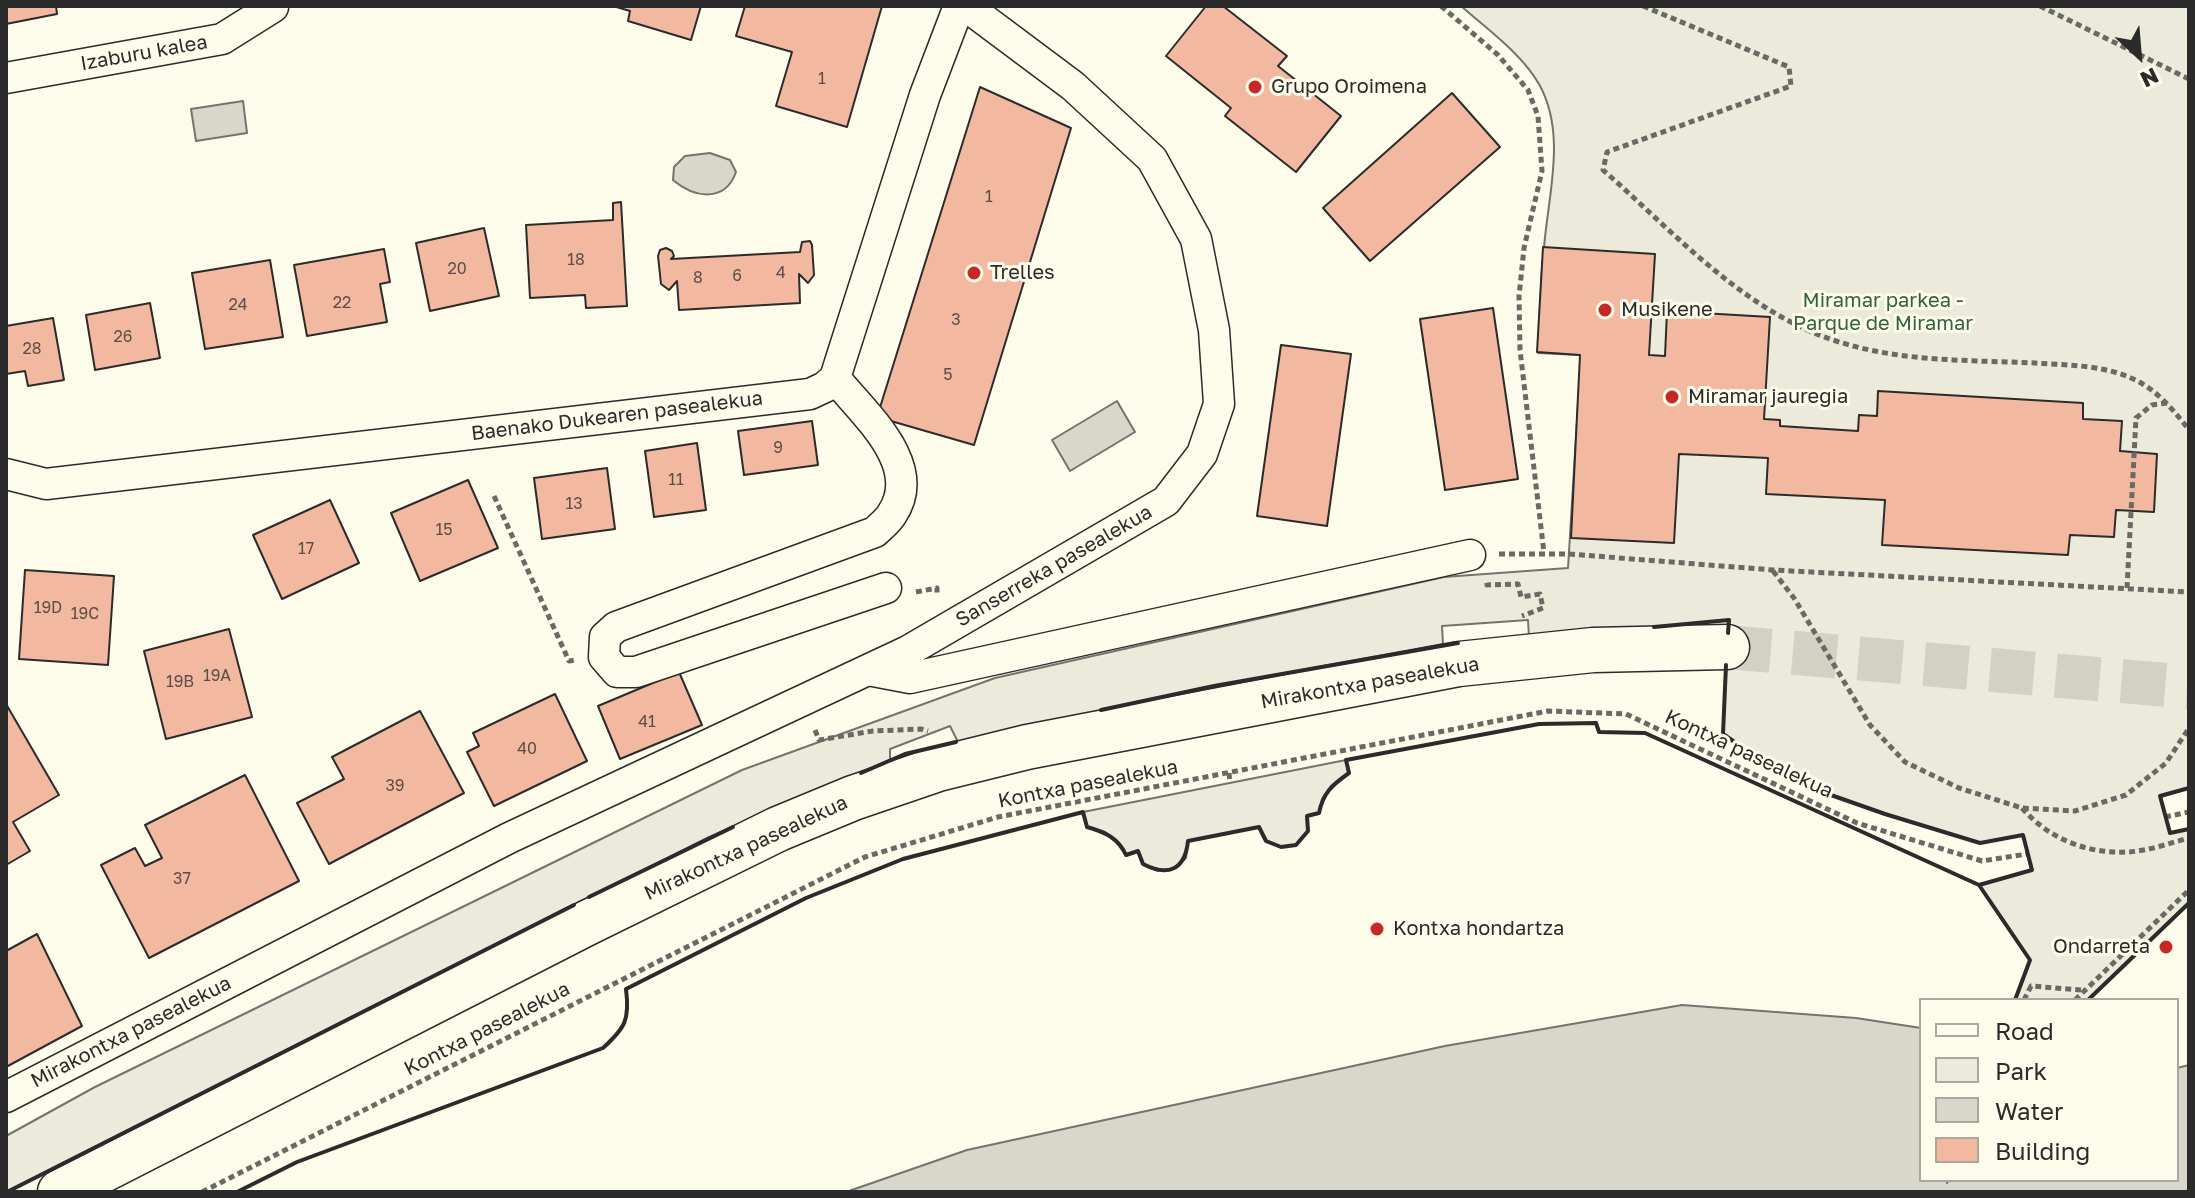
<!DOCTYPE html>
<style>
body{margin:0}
#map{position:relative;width:2195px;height:1198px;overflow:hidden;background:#fdfbea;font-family:"Golos Text",sans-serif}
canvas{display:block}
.frame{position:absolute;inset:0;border:8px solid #2b2b2b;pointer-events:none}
.legend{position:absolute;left:1919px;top:998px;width:260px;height:184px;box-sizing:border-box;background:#fdfbea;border:2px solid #a9a89e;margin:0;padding:10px 14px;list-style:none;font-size:24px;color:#2b2b2b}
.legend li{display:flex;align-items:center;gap:16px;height:40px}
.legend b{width:40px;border:2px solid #a9a89e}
.north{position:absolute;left:2099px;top:16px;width:80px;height:80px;-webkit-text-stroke:6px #fdfbea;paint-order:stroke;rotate:154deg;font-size:22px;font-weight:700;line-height:32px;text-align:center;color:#2b2b2b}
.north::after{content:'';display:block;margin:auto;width:28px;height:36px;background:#2b2b2b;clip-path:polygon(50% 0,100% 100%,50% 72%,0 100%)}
</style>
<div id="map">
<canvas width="2195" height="1198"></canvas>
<div class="frame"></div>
<ul class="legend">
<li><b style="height:10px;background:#fdfbea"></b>Road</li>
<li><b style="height:22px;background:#ecebdb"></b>Park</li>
<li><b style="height:22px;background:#d8d7c9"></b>Water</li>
<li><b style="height:22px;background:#f2b8a0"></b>Building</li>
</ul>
<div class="north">N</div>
</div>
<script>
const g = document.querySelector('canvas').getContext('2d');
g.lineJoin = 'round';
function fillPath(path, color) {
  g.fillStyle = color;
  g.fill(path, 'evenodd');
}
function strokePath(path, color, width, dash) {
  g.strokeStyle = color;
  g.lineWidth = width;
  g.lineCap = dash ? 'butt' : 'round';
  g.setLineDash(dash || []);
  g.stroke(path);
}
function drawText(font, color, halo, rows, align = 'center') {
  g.font = font + ' "Golos Text",sans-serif';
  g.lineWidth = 6;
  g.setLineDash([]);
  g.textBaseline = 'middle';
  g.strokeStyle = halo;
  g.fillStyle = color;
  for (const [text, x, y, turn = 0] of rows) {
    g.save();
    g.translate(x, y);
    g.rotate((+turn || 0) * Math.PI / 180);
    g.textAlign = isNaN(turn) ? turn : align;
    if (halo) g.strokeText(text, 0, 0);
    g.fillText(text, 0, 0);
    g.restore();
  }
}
const green = new Path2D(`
 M 1461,6 L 2189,6 L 2189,788 L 2161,797 L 2170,833 L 2189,829 L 2189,903 L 2088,1000 L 2015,1000 L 2030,960 L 1979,885 L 2031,870 L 2023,835 L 1980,843 L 1885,814 L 1791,781 L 1723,734 L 1728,620 L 1529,638 L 1528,620 L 1442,626 L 1443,644 L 1214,686 L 958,742 L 950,726 L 890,749 L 890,760 L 709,837 L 6,1192 L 6,1136 L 95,1087 L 742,770 L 995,678 L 1444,577 L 1568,568 L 1581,355 L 1538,353 C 1540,318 1540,283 1544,248 C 1548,195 1567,134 1539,84 C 1521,53 1487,29 1461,6 Z`);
fillPath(green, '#ecebdb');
strokePath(green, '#74746e', 2);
const parking = new Path2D(`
 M 1346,760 L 1349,773 L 1331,786 L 1322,799 L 1319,813 L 1308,816 L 1308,831 L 1296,845 L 1281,847 L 1266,841 L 1259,827 L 1188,841 L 1186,858 L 1176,868 L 1158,871 L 1143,864 L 1138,852 L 1126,855 L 1121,845 L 1105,832 L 1087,827 L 1083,812 Z`);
fillPath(parking, '#eceadb');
strokePath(parking, '#74746e', 2);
const water = new Path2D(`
 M 243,101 L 247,133 L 196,141 L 191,109 Z
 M 710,153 L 730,160 L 736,172 C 725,203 694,198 673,180 L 674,167 L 685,156 Z
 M 1117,401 L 1135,432 L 1070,471 L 1052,440 Z
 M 1682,1005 L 1856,1018 L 1921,1028 L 1921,1180 L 1947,1180 L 1947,1183 L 1949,1180 L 2177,1180 L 2177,1068 L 2189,1065 L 2189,1192 L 846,1192 L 967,1150 L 1445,1046 Z`);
fillPath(water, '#d8d7c9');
strokePath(water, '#74746e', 2);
const building = new Path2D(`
 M 6,6 L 56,6 L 57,14 L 6,24 Z
 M 613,6 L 701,6 L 691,40 L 628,21 L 630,11 Z
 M 745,6 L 882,6 L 847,127 L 776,106 L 792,52 L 736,36 Z
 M 1206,6 L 1223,6 L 1287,56 L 1278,66 L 1341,116 L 1296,172 L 1225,116 L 1231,108 L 1166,56 Z
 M 980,87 L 1071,128 L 974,445 L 877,417 Z
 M 1452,93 L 1500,147 L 1370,261 L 1323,208 Z
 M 621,202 L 627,306 L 586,308 L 585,295 L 530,298 L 526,225 L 613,220 L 613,203 Z
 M 484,228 L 499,296 L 430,311 L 416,243 Z
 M 810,241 L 812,245 L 814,275 L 808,283 L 799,274 L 800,303 L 679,310 L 677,281 L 669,290 L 661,284 L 658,256 L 660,250 L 666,248 L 672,251 L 674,256 L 671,259 L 800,252 L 802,242 Z
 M 1543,247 L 1655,254 L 1649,355 L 1665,356 L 1667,311 L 1770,317 L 1764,419 L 1780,420 L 1780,426 L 1858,431 L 1859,415 L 1877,416 L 1878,391 L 2083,403 L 2083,419 L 2122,421 L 2120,451 L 2157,454 L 2154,512 L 2116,510 L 2114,537 L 2070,535 L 2068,555 L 1882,545 L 1885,500 L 1766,494 L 1768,458 L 1679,454 L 1674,543 L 1571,538 L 1580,355 L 1537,352 Z
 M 384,249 L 390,282 L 380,284 L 387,322 L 307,336 L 294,265 Z
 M 270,260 L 283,337 L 205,349 L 192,273 Z
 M 150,303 L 160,358 L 95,370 L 86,315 Z
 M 1493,308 L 1518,479 L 1445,490 L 1420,319 Z
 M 53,318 L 64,380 L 28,386 L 25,371 L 6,374 L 6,326 Z
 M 1281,345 L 1351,354 L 1327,526 L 1257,516 Z
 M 812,421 L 818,465 L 744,475 L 738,431 Z
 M 697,443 L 706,510 L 654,517 L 645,451 Z
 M 607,468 L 615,529 L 542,539 L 534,478 Z
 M 468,480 L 498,548 L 420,581 L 391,513 Z
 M 330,500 L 359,563 L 282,599 L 253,535 Z
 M 25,570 L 114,576 L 108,665 L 19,659 Z
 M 229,629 L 252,717 L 166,739 L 144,651 Z
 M 679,672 L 702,725 L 620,759 L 598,706 Z
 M 555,694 L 587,761 L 494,806 L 467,752 L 479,746 L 473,733 Z
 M 6,704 L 59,795 L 13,822 L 30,851 L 6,865 Z
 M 420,711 L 464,793 L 329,864 L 297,803 L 344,779 L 332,757 Z
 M 245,775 L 299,881 L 149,958 L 101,865 L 135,848 L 145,866 L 162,858 L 145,825 Z
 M 37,934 L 82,1026 L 6,1067 L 6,951 Z`);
fillPath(building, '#f2b8a0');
strokePath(building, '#2b2b2b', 2);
strokePath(new Path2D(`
 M 1727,647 L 2189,687`), '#d3d1c4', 44, [44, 22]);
const street = new Path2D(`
 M 6,78 L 222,39 L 273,7
 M 835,378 C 863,413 925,465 892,514 C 888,521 880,527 875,532 L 616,627 L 605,637 L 604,657 L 617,672 L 636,672 L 886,588
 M 6,474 L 46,484 L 810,394 L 825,387 L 835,378 L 925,95 L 959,6
 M 868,670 L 910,678 L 1470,555
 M 6,1097 L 509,838 L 908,651 L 1166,501 L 1202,454 L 1219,404 L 1214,330 L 1196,239 L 1152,159 L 1073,86 L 966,6`);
const secondary = new Path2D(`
 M 60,1192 L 587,923 L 778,829 L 853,798 L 938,769 L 1027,747 L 1459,664 L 1593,650 L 1727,647`);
strokePath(street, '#2b2b2b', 33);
strokePath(secondary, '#2b2b2b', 47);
strokePath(new Path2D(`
 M 1441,6 L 1498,55 L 1528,90 L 1538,116 L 1542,171 L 1524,248 L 1519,296 L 1520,350 L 1544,553
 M 1643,6 L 1789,67 L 1791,86 L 1607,152 L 1603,170 C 1675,233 1743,311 1836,341 C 1900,362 1969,360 2035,363 C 2066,365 2102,365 2131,378 C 2155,388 2173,409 2189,430
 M 2040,6 L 2189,79
 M 494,496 L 569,661 L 576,660
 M 1499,554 L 1569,554 L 1773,570 L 2189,592
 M 1773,571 L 1794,598 L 1870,725 L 1905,762 L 1959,788 L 2022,808 L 2075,811 L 2126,795 L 2166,763 L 2189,728
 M 1487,583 L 1487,585 L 1518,584 L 1521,597 L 1540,594 L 1543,608 L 1522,616
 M 2127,588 L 2136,418 L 2152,405 L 2167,403
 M 916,592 L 937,588 L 937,595
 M 815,730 L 819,740 L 873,731 L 921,729 L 928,731
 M 1229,773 L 1230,783
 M 2022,808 C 2049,839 2087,854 2128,852 C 2148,851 2170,843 2189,838
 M 2165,817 L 2189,812
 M 2024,1000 L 2031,986 L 2081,990
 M 2075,1000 L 2189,890
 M 202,1192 L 865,857 L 998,817 L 1548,711 L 1626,714 L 1857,823 L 1982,861 L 2027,854`), '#6a6964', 5, [6, 4]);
strokePath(street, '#fdfbea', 30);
strokePath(secondary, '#fdfbea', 44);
strokePath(new Path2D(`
 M 1654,627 L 1729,620 L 1728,633
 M 1726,665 L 1723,734 L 1791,781 L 1885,814 L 1980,843 L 2023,835 L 2032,870 L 1979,885
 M 1101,710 L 1214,686 L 1458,643
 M 861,773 L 905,754 L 956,742
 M 2189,788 L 2160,796 L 2170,833 L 2189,829
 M 589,897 L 733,827
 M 2088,1000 L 2189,903
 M 7,1192 L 574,905
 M 237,1192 L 297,1162 L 603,1048 C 625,1028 630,1020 626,989 L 806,898 L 903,859 L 1083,812 L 1087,827 C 1105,832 1118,838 1126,855 L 1138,851 L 1143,864 C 1168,877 1185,870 1188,841 L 1259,827 L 1266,841 L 1281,847 L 1296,845 L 1308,831 L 1307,816 L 1319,813 C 1323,793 1332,785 1349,773 L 1346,760 L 1539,724 L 1596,723 L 1599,732 L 1645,733 L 1979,885 L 2030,960 L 2015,1000`), '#2b2b2b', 4);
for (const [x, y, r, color] of [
 [1255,87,8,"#c62828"],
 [974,273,8,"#c62828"],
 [1605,310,8,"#c62828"],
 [1672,397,8,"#c62828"],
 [1377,929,8,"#c62828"],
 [2166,947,8,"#c62828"]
]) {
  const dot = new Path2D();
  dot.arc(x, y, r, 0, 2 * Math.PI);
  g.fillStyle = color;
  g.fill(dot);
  strokePath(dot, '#fdfbea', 3);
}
drawText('16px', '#5d4e48', null, [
 ["1",822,79],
 ["1",989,197],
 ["18",576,260],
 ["20",457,269],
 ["4",781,273],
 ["6",737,276],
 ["8",698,278],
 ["22",342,303],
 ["24",238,305],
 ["3",956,320],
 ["26",123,337],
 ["28",32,349],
 ["5",948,375],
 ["9",778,448],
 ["11",676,480],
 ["13",574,504],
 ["15",444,530],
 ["17",306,549],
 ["19D",48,608],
 ["19C",85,614],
 ["19A",217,676],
 ["19B",180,682],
 ["41",647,722],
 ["40",527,749],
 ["39",395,786],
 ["37",182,879]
]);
drawText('20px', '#2b2b2b', '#fdfbea', [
 ["Izaburu kalea",144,53,-10],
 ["Baenako Dukearen pasealekua",617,416,-7],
 ["Sanserreka pasealekua",1054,566,-30],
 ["Mirakontxa pasealekua",1370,683,-10],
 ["Kontxa pasealekua",1749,754,25],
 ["Kontxa pasealekua",1088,784,-11],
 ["Mirakontxa pasealekua",746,848,-25],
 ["Kontxa pasealekua",487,1029,-27],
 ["Mirakontxa pasealekua",131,1032,-27]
]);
drawText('20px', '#2b2b2b', '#fdfbea', [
 ["Grupo Oroimena",1271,87],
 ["Trelles",990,273],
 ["Musikene",1621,310],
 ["Miramar jauregia",1688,397],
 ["Kontxa hondartza",1393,929],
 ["Ondarreta",2150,947,"right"]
], 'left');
drawText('20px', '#34623c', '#fdfbea', [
 ["Miramar parkea -",1883,301],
 ["Parque de Miramar",1883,324]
]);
</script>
